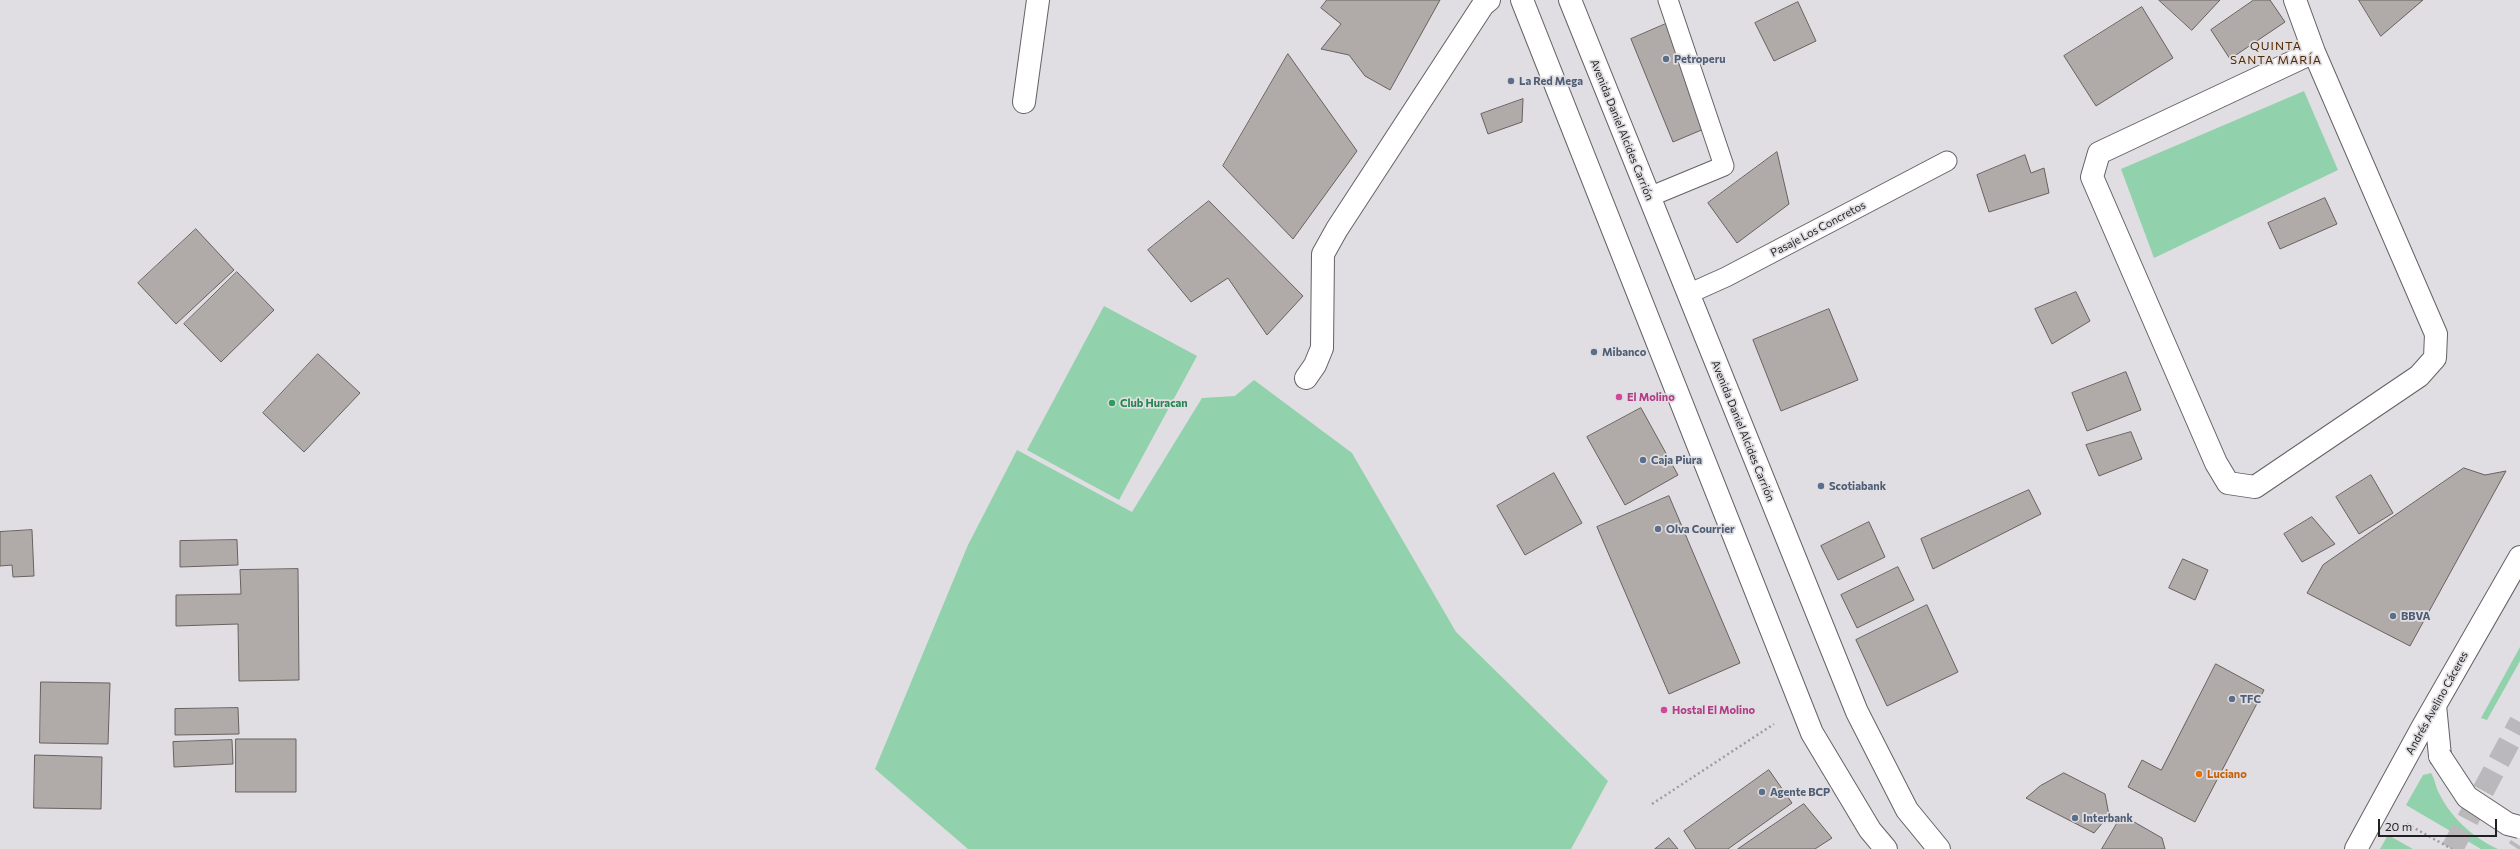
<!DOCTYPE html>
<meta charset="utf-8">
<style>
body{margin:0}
#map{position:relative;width:2520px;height:849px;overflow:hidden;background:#e0dee2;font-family:Commissioner,sans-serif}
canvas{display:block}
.scale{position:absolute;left:2378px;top:819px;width:119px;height:18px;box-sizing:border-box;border:2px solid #201f21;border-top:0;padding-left:5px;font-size:12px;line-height:14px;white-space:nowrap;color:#201f21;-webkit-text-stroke:3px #e0dee2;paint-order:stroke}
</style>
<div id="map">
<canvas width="2520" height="849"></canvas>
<div class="scale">20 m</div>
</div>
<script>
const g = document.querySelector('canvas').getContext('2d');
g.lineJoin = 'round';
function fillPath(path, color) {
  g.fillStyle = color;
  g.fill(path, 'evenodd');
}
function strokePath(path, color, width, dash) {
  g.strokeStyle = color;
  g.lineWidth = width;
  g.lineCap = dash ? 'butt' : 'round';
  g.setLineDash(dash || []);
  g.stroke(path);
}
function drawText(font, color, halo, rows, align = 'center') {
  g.font = font + ' Commissioner,sans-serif';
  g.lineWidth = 3.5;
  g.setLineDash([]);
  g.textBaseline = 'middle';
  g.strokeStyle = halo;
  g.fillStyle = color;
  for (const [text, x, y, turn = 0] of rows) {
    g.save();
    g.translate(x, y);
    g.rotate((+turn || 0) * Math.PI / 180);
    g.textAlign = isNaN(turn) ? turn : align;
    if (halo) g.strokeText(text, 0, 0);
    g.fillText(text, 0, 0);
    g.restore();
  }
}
fillPath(new Path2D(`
 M 2304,91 L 2338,170 L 2154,258 L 2121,169 Z
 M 1104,306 L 1197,356 L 1119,500 L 1027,450 Z
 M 1254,380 L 1352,453 L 1456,632 L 1608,781 L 1571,849 L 968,849 L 875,769 L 968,545 L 1017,450 L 1132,512 L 1202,398 L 1235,396 Z
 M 2520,647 L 2520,661 L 2487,720 L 2481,718 Z
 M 2431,773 C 2435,779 2435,785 2438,791 C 2450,817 2472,837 2498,849 L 2481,849 L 2406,805 L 2423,775 Z
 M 2388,835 L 2413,849 L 2380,849 Z`), '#91d1ab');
const building = new Path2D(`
 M 1327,0 L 1440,0 L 1390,90 L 1365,76 L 1349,55 L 1321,49 L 1341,24 L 1321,8 Z
 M 2159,0 L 2220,0 L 2192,30 Z
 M 2254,0 L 2270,0 L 2285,22 L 2230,59 L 2211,30 Z
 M 2359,0 L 2423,0 L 2381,36 Z
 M 1798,2 L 1816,41 L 1774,61 L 1755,23 Z
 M 2142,7 L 2173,58 L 2096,106 L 2064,56 Z
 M 1668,23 L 1711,126 L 1673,142 L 1631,39 Z
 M 1288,54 L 1357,151 L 1293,239 L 1223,166 Z
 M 1523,99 L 1522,122 L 1488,134 L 1481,114 Z
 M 1777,152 L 1789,204 L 1737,243 L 1708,203 Z
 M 2025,155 L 2031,173 L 2044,168 L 2049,193 L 1989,212 L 1977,175 Z
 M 2325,198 L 2337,224 L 2280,249 L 2268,223 Z
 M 1209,201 L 1303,296 L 1267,335 L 1228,278 L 1191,302 L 1148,250 Z
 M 196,229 L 234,270 L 176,324 L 138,283 Z
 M 237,272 L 274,310 L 221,362 L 184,324 Z
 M 2076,292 L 2090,321 L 2052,344 L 2035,309 Z
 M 1829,309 L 1858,380 L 1781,411 L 1753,340 Z
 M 318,354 L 360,393 L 304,452 L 263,413 Z
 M 2126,372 L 2141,410 L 2087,431 L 2072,393 Z
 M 1641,408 L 1678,475 L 1625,505 L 1587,437 Z
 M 2131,432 L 2142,459 L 2099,476 L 2086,445 Z
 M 2464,468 L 2485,475 L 2506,471 L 2410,646 L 2307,593 L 2323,565 Z
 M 1554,473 L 1582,523 L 1525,555 L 1497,506 Z
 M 2371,475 L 2393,513 L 2359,534 L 2336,497 Z
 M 2029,490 L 2041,514 L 1933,569 L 1921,539 Z
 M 1669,496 L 1740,663 L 1669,694 L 1597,527 Z
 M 2312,517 L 2335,544 L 2302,562 L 2284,534 Z
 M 1869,522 L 1885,557 L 1838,580 L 1821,546 Z
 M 32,530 L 34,576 L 13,577 L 12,565 L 0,566 L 0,532 Z
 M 237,540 L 238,565 L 180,567 L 180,541 Z
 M 2183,559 L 2208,570 L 2195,600 L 2169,588 Z
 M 1898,567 L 1914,600 L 1857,628 L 1841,595 Z
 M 298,569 L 299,680 L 239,681 L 238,624 L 176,626 L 176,595 L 241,594 L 240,570 Z
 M 1927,605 L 1958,672 L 1887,706 L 1856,640 Z
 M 2216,664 L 2264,690 L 2195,822 L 2128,787 L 2142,760 L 2161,770 Z
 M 41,682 L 110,683 L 108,744 L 40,743 Z
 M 238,708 L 239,734 L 175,735 L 175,709 Z
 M 236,739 L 296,739 L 296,792 L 236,792 Z
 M 232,740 L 233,764 L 174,767 L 173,742 Z
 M 35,755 L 102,757 L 101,809 L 34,808 Z
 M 1769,770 L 1792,803 L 1728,849 L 1696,849 L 1684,831 Z
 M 2064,773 L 2105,794 L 2109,815 L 2094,833 L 2026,798 L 2040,786 Z
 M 1804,804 L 1832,838 L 1815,849 L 1738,849 Z
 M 2122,815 L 2162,838 L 2165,849 L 2102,849 Z
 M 1669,838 L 1678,849 L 1655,849 Z`);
fillPath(building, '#b0aaa8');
strokePath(building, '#676260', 1);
strokePath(new Path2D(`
 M 2452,849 L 2520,722
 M 2518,849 L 2520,846`), '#bab8bb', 22, [22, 11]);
const service = new Path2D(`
 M 1649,197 L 1724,166 L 1668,0
 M 1688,294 L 1726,277 L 1947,161`);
const minor = new Path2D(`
 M 2295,0 L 2314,52 L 2436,334 L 2435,358 L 2419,376 L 2255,487 L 2228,483 L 2216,463 L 2092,177 L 2099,153 L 2314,52
 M 1024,102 L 1038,0
 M 1306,378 L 1315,365 L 1322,348 L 1323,254 L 1337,229 L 1483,5 L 1489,0`);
const primary = new Path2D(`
 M 1522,0 L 1812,733 L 1870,830 L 1886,849
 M 1570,0 L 1857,712 L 1907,810 L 1939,849
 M 2435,705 L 2440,756
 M 2356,849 L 2422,728 L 2520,557`);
strokePath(service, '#646266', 21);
strokePath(minor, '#646266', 24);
strokePath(primary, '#646266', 24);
strokePath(new Path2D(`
 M 1652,804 L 1774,724
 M 2407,824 L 2452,849`), '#9d9c9f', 2.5, [2, 3]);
strokePath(service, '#fff', 19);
strokePath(minor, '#fff', 22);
strokePath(primary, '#fff', 22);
const primaryBridge = new Path2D(`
 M 2440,756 L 2467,797 L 2508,824 L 2520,827`);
strokePath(primaryBridge, '#646266', 24, []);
strokePath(primaryBridge, '#fff', 22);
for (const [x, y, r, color] of [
 [1666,59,4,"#5c6f8a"],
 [1511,81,4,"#5c6f8a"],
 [1594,352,4,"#5c6f8a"],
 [1619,397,4,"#d1479c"],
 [1112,403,4,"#2e9e5b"],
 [1643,460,4,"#5c6f8a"],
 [1821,486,4,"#5c6f8a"],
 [1658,529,4,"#5c6f8a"],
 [2393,616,4,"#5c6f8a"],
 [2232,699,4,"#5c6f8a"],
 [1664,710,4,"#d1479c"],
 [2199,774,4,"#e8710a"],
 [1762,792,4,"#5c6f8a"],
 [2075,818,4,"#5c6f8a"]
]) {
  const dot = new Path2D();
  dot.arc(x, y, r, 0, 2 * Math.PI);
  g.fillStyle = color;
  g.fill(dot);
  strokePath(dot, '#e0dee2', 1.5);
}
drawText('bold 11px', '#4e5e75', '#e0dee2', [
 ["Petroperu",1674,59],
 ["La Red Mega",1519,81],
 ["Mibanco",1602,352],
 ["Caja Piura",1651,460],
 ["Scotiabank",1829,486],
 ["Olva Courrier",1666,529],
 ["BBVA",2401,616],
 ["TFC",2240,699],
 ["Agente BCP",1770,792],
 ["Interbank",2083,818]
], 'left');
drawText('11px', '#201f21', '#e0dee2', [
 ["Avenida Daniel Alcides Carrión",1622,130,68],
 ["Pasaje Los Concretos",1818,229,-28],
 ["Avenida Daniel Alcides Carrión",1743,431,68],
 ["Andrés Avelino Cáceres",2437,703,-61]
]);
drawText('bold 11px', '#b23c85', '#e0dee2', [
 ["El Molino",1627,397],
 ["Hostal El Molino",1672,710]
], 'left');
drawText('bold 11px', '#27864d', '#e0dee2', [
 ["Club Huracan",1120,403]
], 'left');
drawText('bold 11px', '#c56008', '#e0dee2', [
 ["Luciano",2207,774]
], 'left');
g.letterSpacing = '1px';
drawText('12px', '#522a00', '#e0dee2', [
 ["QUINTA",2276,46],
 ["SANTA MARÍA",2276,60]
]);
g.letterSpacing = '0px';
</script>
